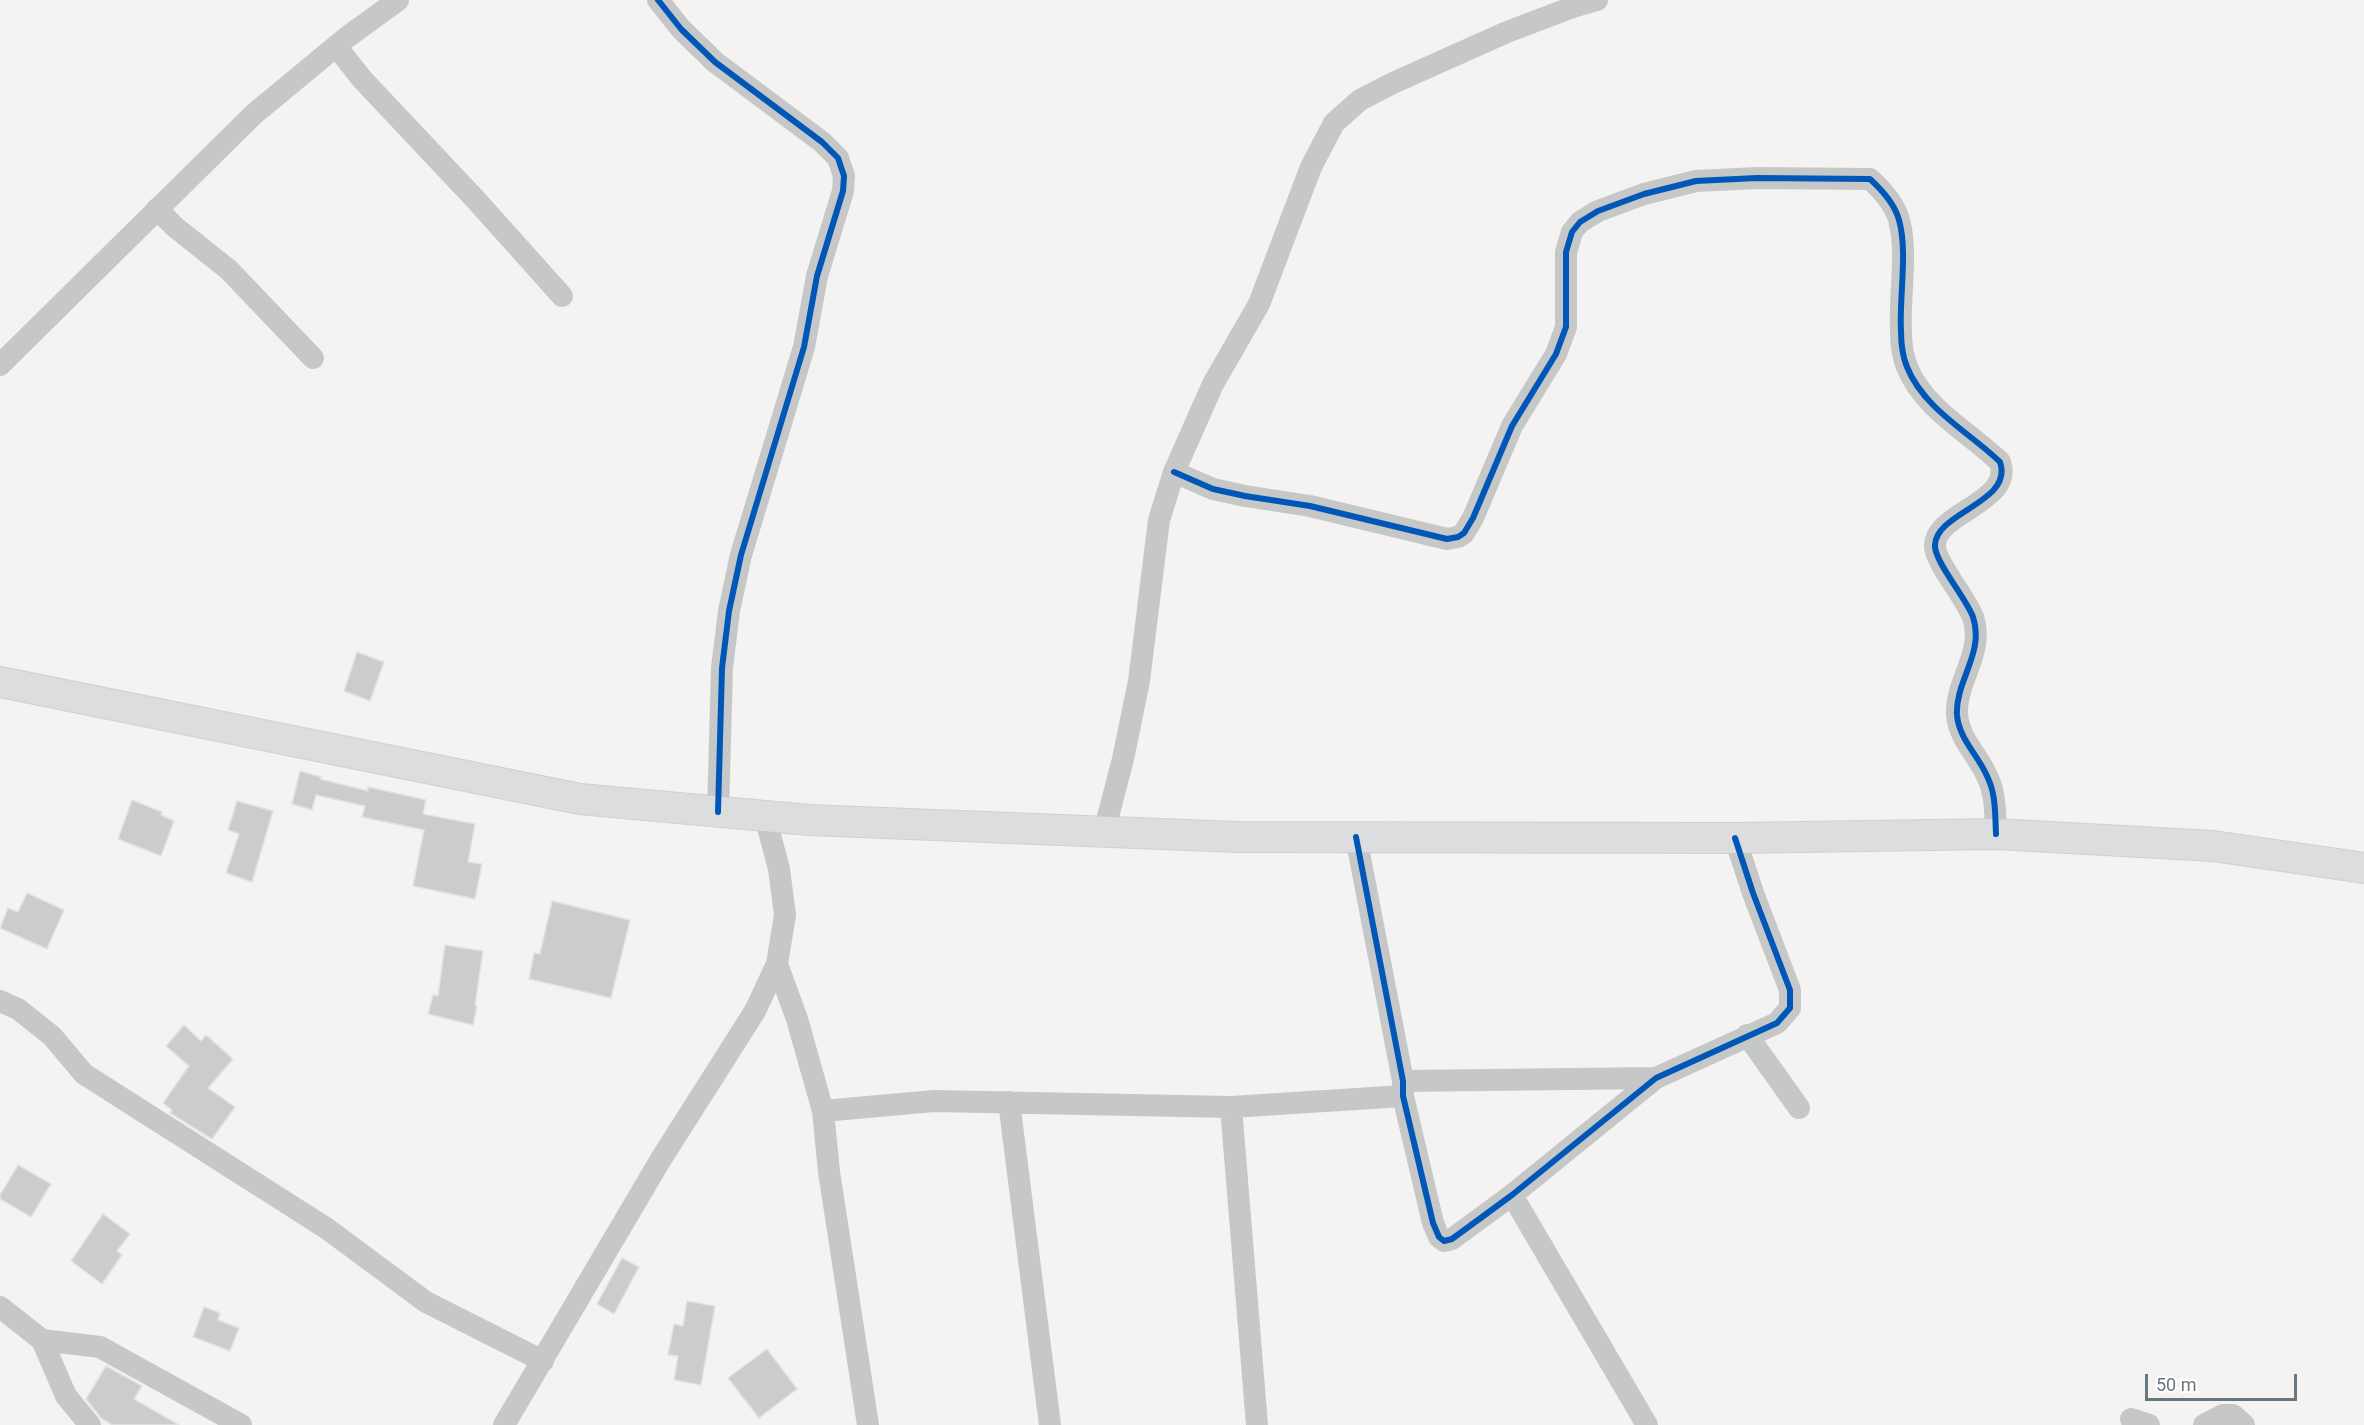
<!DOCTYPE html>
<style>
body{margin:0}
#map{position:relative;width:2364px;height:1425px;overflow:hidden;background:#f4f3f2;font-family:Roboto,sans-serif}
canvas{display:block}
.scale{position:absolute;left:2145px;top:1374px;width:152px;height:27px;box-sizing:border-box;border:3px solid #67767f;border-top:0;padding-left:8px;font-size:18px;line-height:21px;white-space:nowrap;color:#67767f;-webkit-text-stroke:4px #fff;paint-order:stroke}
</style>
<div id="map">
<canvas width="2364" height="1425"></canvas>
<div class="scale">50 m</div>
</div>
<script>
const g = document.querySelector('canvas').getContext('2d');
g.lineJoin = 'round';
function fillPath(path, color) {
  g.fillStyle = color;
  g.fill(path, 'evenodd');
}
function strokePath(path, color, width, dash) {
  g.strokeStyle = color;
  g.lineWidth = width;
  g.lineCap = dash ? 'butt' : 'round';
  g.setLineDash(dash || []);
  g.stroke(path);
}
const building = new Path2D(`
 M 357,652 L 384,662 L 370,701 L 344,691 Z
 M 300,771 L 321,777 L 320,779 L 368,791 L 368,787 L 426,800 L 423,814 L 475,824 L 468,862 L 482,864 L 475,899 L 413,886 L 424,830 L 362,817 L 365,806 L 316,795 L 312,810 L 292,804 Z
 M 132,800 L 162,812 L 161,815 L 174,821 L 161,856 L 118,839 Z
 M 237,801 L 273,811 L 252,882 L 226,873 L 239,834 L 228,830 Z
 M 27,893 L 64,910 L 47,949 L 0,928 L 8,908 L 18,912 Z
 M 552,901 L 630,920 L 611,998 L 529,979 L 534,953 L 540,954 Z
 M 445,945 L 483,951 L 475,1005 L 477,1006 L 473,1025 L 428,1014 L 433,995 L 438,996 Z
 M 184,1025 L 201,1041 L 206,1035 L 233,1059 L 208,1088 L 235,1107 L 212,1139 L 170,1113 L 172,1110 L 163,1103 L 189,1066 L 166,1046 Z
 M 18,1165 L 51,1184 L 31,1217 L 0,1199 L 0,1195 Z
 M 103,1214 L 130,1234 L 117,1251 L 122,1255 L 102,1284 L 71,1261 Z
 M 622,1258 L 639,1267 L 614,1314 L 597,1304 Z
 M 687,1301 L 715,1306 L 701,1385 L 674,1380 L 678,1356 L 668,1355 L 674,1324 L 683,1326 Z
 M 204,1307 L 220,1313 L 218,1320 L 239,1328 L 230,1351 L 193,1337 Z
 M 767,1349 L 797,1389 L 759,1418 L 728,1378 Z
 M 106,1366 L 142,1386 L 134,1399 L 179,1425 L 112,1425 L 101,1418 L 86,1399 Z`);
fillPath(building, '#cbcccc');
strokePath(building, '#e3e2e2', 1.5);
const major = new Path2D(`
 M 0,682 L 580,799 L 809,820 L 1237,837 L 1735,838 L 1996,834 L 2213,846 L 2364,868`);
strokePath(major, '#d0d0d0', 32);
strokePath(new Path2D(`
 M 658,0 L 681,29 L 715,62 L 822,142 L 838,158 L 844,176 L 843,191 L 817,276 L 804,347 L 741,555 L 729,611 L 722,668 L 718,812
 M 336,46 L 362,79 L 476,200 L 562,296
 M 157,209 L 175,227 L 229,270 L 313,358
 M 0,365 L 254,114 L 346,38 L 398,0
 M 1174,472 L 1213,489 L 1245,496 L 1310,506 L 1447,539 L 1458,537 L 1464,533 L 1473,518 L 1512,426 L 1556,354 L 1566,327 L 1566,252 L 1572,232 L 1580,222 L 1598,211 L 1644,194 L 1696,181 L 1757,178 L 1870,179 C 1882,190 1895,205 1899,220 C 1908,252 1899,297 1901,331 C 1901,344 1902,355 1907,367 C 1924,409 1969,432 2000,462 C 2014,502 1936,512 1935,545 C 1934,561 1966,598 1973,617 C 1985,653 1955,681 1957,715 C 1959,739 1978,755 1987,776 C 1996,794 1995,813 1996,834
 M 1104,832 L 1123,759 L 1139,681 L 1159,520 L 1174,472 L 1213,384 L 1259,304 L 1311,167 L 1334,123 L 1360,100 L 1393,83 L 1507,32 L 1573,7 L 1597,0
 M 1356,837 L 1403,1081 L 1403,1096 L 1433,1223 L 1439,1237 L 1444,1241 L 1452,1239 L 1512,1195 L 1656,1078 L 1777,1023 L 1790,1008 L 1790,990 L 1753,893 L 1735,838
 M 777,964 L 797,1019 L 823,1111 L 829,1172 L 868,1425
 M 0,1001 L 18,1009 L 52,1036 L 84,1074 L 326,1228 L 426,1302 L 543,1361
 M 1747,1035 L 1799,1108
 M 1403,1081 L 1656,1078
 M 1009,1102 L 1050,1425
 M 1231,1107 L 1257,1425
 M 823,1111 L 934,1101 L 1231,1107 L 1403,1096
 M 1512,1195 L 1647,1425
 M 0,1307 L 42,1340 L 66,1396 L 90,1425
 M 42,1340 L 100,1347 L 241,1425
 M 2131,1419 L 2149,1425
 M 504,1425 L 661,1159 L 755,1011 L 777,964 L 785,915 L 779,869 L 765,816
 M 2204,1425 L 2223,1415 L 2233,1415 L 2244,1425`), '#c6c8c8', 22);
strokePath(major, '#dcddde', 30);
strokePath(new Path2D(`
 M 658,0 L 681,29 L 715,62 L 822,142 L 838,158 L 844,176 L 843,191 L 817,276 L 804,347 L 741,555 L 729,611 L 722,668 L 718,812
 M 1174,472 L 1213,489 L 1245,496 L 1310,506 L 1447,539 L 1458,537 L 1464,533 L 1473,518 L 1512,426 L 1556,354 L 1566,327 L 1566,252 L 1572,232 L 1580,222 L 1598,211 L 1644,194 L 1696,181 L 1757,178 L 1870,179 C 1882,190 1895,205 1899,220 C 1908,252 1899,297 1901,331 C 1901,344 1902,355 1907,367 C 1924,409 1969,432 2000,462 C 2014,502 1936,512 1935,545 C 1934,561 1966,598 1973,617 C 1985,653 1955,681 1957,715 C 1959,739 1978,755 1987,776 C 1996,794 1995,813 1996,834
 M 1356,837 L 1403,1081 L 1403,1096 L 1433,1223 L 1439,1237 L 1444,1241 L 1452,1239 L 1512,1195 L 1656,1078 L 1777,1023 L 1790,1008 L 1790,990 L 1753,893 L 1735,838`), '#0057b8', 6);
</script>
